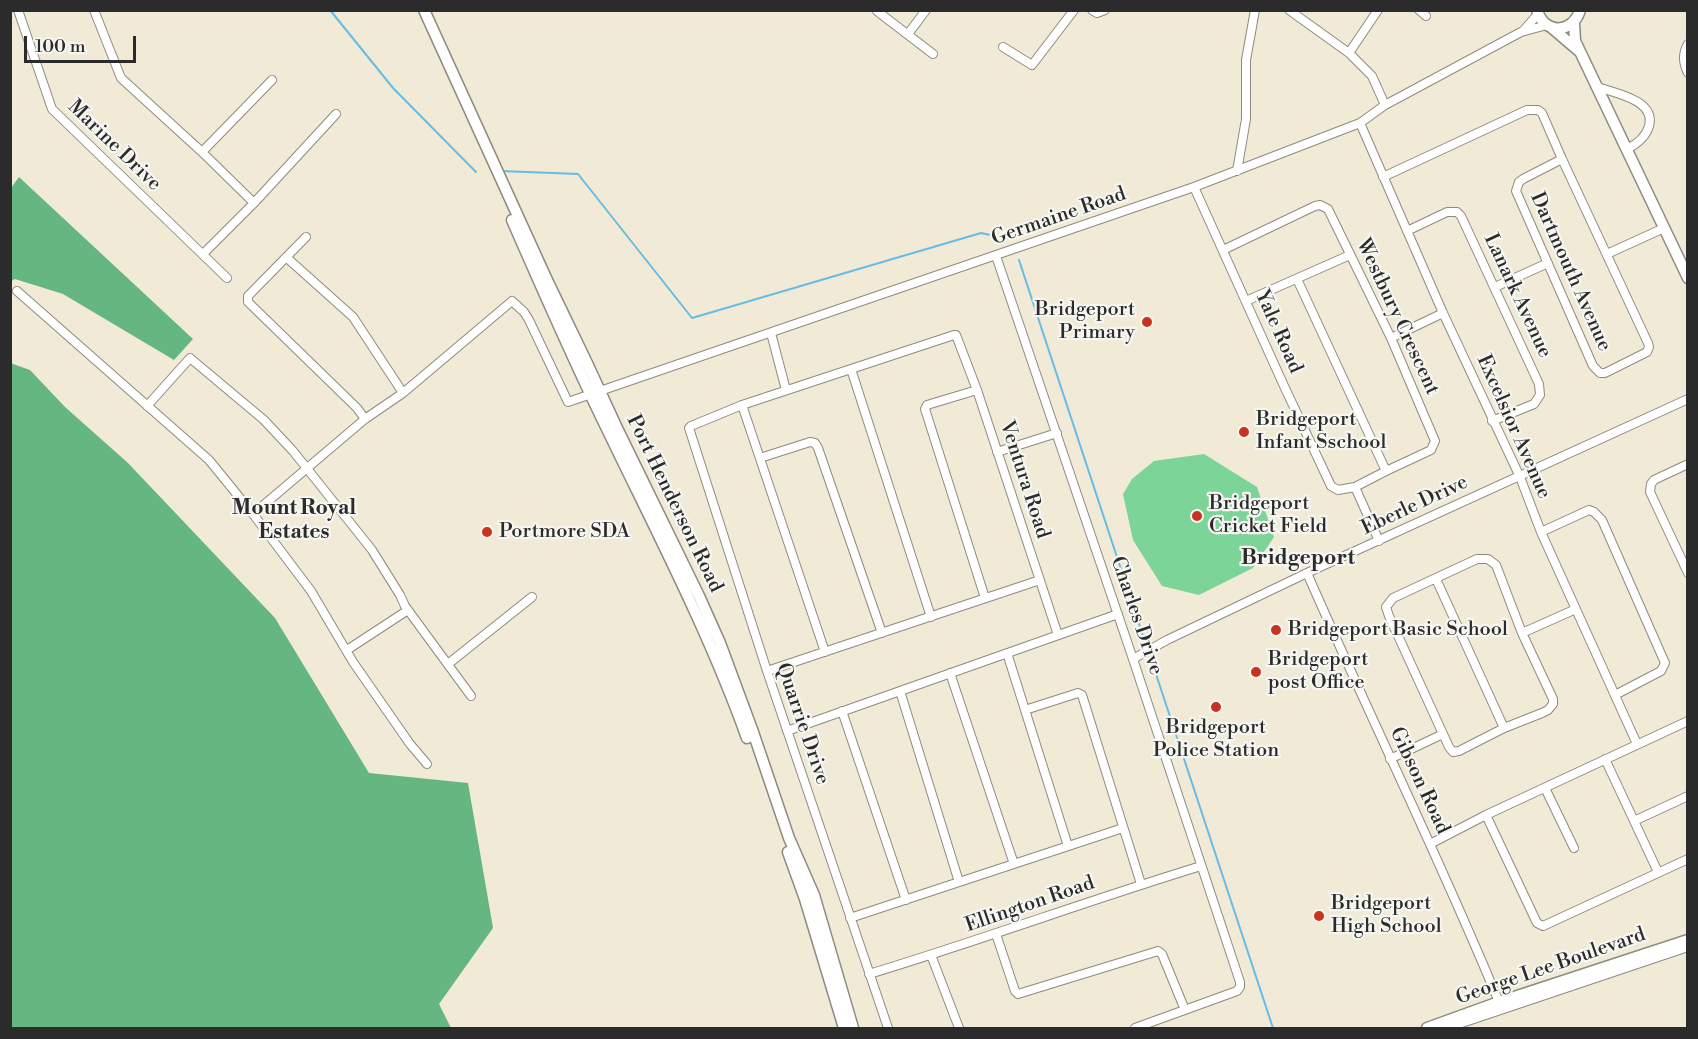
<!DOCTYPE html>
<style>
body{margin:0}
#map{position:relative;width:1698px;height:1039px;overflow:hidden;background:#f1ead6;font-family:"Libre Bodoni",serif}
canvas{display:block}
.frame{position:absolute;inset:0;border:12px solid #2b2b2b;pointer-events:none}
.scale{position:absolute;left:24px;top:36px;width:112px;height:27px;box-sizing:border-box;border:3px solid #2b2b2b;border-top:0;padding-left:8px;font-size:18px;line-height:21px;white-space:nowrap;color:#2b2b2b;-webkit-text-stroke:4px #f6f6f2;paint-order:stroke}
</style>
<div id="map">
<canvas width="1698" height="1039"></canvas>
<div class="frame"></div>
<div class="scale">100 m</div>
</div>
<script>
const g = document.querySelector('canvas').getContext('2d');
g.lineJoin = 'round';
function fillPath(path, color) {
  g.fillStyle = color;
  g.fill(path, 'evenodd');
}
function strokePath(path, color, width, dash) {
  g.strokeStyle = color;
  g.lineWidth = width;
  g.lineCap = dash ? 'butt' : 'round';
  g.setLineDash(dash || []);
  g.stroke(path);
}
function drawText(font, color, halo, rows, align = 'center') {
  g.font = font + ' "Libre Bodoni",serif';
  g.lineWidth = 4.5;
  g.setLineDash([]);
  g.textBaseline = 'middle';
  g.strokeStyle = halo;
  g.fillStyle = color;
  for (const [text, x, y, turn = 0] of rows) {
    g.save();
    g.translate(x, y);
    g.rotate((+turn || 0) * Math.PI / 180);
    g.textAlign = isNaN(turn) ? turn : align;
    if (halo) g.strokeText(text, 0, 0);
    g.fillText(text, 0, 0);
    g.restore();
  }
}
fillPath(new Path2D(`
 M 1204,454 L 1257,487 L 1274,537 L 1253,568 L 1199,595 L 1162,586 L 1133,540 L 1123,494 L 1132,479 L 1154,461 Z`), '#7cd499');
fillPath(new Path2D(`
 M 19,177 L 193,339 L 174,360 L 63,294 L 15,279 L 11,281 L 11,188 Z
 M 10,362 L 13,364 L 30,370 L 65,407 L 128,463 L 275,618 L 369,773 L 468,783 L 493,928 L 439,1004 L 451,1028 L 11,1028 Z`), '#65b681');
strokePath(new Path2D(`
 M 330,10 L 393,88 L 476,172
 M 501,171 L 578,174 L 692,318 L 981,233 L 1005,238
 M 1019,260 L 1147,648
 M 1149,653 L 1273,1028`), '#67bce4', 2);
const minor = new Path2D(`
 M 18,10 L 52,109 L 227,278
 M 94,10 L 121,78 L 202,152 L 254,203
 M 1092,10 L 1097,13 L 1105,10
 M 1289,10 L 1349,53 L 1372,76 L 1385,105
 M 1419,10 L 1426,16
 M 877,11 L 933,54
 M 1523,31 L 1538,14
 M 908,34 L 926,10
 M 1688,44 C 1682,54 1683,63 1688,73
 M 1003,47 L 1032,65 L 1074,10
 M 1349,53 L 1378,10
 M 1597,87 C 1615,93 1656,100 1649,126 C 1646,137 1637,144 1627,149
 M 1360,123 L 1443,313 L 1520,477 L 1541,532 L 1637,744
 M 202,152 L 272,80
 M 1237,171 L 1246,119 L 1246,60 L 1255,10
 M 1383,177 L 1527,110 L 1538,110 L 1542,113 L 1562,159 L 1648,343 L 1649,347 L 1647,352 L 1605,373 L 1600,373 L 1593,366 L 1516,191 L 1519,182 L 1523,179 L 1562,159
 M 1194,187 L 1284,386 L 1331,486 L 1338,490 L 1355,487 L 1386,471 L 1431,450 L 1435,441 L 1391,338 L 1328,209 L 1320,205 L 1315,206 L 1223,250
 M 1407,231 L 1447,212 L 1457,212 L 1461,216 L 1539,384 L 1540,395 L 1534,404 L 1492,421
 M 306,237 L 248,296 L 248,302 L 357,408 L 365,419
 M 203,254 L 254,203 L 336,114
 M 1607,254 L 1664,228
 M 996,256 L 1133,659 L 1240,982 L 1240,987 L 1237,991 L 1135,1028
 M 286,257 L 353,317 L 403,393
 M 1297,279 L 1386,471
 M 1495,287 L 1548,263
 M 17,291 L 209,460 L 253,514 L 311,591 L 353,662 L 410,744 L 427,764
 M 1246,301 L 1350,255
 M 771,333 L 786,390
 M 1391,338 L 1443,313
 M 851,369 L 931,617
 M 977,390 L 927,405 L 925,409 L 985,598
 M 742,405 L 825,652
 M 147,406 L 190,358 L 264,420 L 293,451 L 372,550 L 400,595 L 405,606 L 471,696
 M 997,452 L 1057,433
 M 760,458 L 810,442 L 815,443 L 818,448 L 882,633
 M 1688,464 L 1654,480 L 1651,484 L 1650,492 L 1688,573
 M 1355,487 L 1379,541
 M 253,514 L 365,419 L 403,393 L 512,301 L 524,312 L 529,320 L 568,402 L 1194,187 L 1360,123 L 1385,105 L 1521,32 L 1547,25
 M 1541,532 L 1589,510 L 1594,512 L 1602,520 L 1665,663 L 1661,671 L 1615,695
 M 1477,559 L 1488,559 L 1496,565 L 1522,633 L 1553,699 L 1553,704 L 1548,710 L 1542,713 L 1504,728 L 1459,751 L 1453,752 L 1449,747 L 1443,734 L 1389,616 L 1386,607 L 1393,598 Z
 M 1307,573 C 1370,717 1439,857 1499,1002
 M 1436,579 L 1504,728
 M 1522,633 L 1576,609
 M 347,650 L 408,610
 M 1007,653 L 1068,846
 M 1133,659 L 1167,640 L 1307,573 L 1688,399
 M 448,664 L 532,597
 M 767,671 L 1040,580
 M 950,673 L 1014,864
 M 900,691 L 959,882
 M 1025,710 L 1078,693 L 1082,695 L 1141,884
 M 842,711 L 906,900
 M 787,731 L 1118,614
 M 1390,759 L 1443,734
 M 1605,759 L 1658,872
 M 1545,788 L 1574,848
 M 1486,815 L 1537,923 L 1543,926 L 1688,859
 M 1634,821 L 1688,796
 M 1430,844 L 1486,815 L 1688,721
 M 850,918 L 1123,828
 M 996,934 L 1015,991 L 1018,994 L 1158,951 L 1162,954 L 1185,1010
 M 931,955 L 959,1028
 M 869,974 C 981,940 1090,900 1201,866
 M 888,1028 L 767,671 L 689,428 L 691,426 L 742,405 L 954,335 L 956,335 L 977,390 L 1058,635
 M 1447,1028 L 1688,947`);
const major = new Path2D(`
 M 424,10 L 547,280 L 586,361 L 617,428 L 699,596 L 720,643 L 753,732 L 789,838 L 814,895 L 853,1028
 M 1537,10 C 1544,35 1573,34 1580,10
 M 1574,23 L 1575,41 L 1688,278
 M 1552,28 L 1579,51
 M 512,220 C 543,291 574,362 608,431 C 657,533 709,632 747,738
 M 788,852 L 805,899 L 844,1028
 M 1427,1028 L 1499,1002 L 1688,940`);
strokePath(minor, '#8e8a80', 10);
strokePath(major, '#8e8a80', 13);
strokePath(minor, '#fff', 8);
strokePath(major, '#fff', 10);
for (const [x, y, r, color] of [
 [1147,322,6,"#c8321e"],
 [1244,432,6,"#c8321e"],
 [1197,516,6,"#c8321e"],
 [487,532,6,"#c8321e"],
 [1276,630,6,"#c8321e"],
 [1256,672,6,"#c8321e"],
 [1216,707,6,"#c8321e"],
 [1319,916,6,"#c8321e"]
]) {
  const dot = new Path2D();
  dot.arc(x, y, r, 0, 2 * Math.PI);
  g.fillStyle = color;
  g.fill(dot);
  strokePath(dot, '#f6f6f2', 2);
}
drawText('20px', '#2b2b2b', '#f6f6f2', [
 ["Marine Drive",114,146,44],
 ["Germaine Road",1059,217,-19],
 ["Dartmouth Avenue",1570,272,66],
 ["Lanark Avenue",1517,296,65],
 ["Westbury Crescent",1397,317,65],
 ["Yale Road",1278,332,66],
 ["Excelsior Avenue",1513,427,66],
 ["Ventura Road",1024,480,72],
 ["Port Henderson Road",674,504,64],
 ["Eberle Drive",1415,506,-25],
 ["Charles Drive",1136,616,71],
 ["Quarrie Drive",802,724,71],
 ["Gibson Road",1419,781,65],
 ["Ellington Road",1030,905,-19],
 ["George Lee Boulevard",1551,967,-19]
]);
drawText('20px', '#2b2b2b', '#f6f6f2', [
 ["Bridgeport",1135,310,"right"],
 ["Primary",1135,333,"right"],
 ["Bridgeport",1256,420],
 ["Infant Sschool",1256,443],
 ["Bridgeport",1209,504],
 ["Cricket Field",1209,527],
 ["Portmore SDA",499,532],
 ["Bridgeport Basic School",1288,630],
 ["Bridgeport",1268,660],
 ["post Office",1268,683],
 ["Bridgeport",1216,728,"center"],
 ["Police Station",1216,751,"center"],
 ["Bridgeport",1331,904],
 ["High School",1331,927]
], 'left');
drawText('bold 21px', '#2b2b2b', '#f6f6f2', [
 ["Mount Royal",294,509],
 ["Estates",294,533],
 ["Bridgeport",1298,559]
]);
</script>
